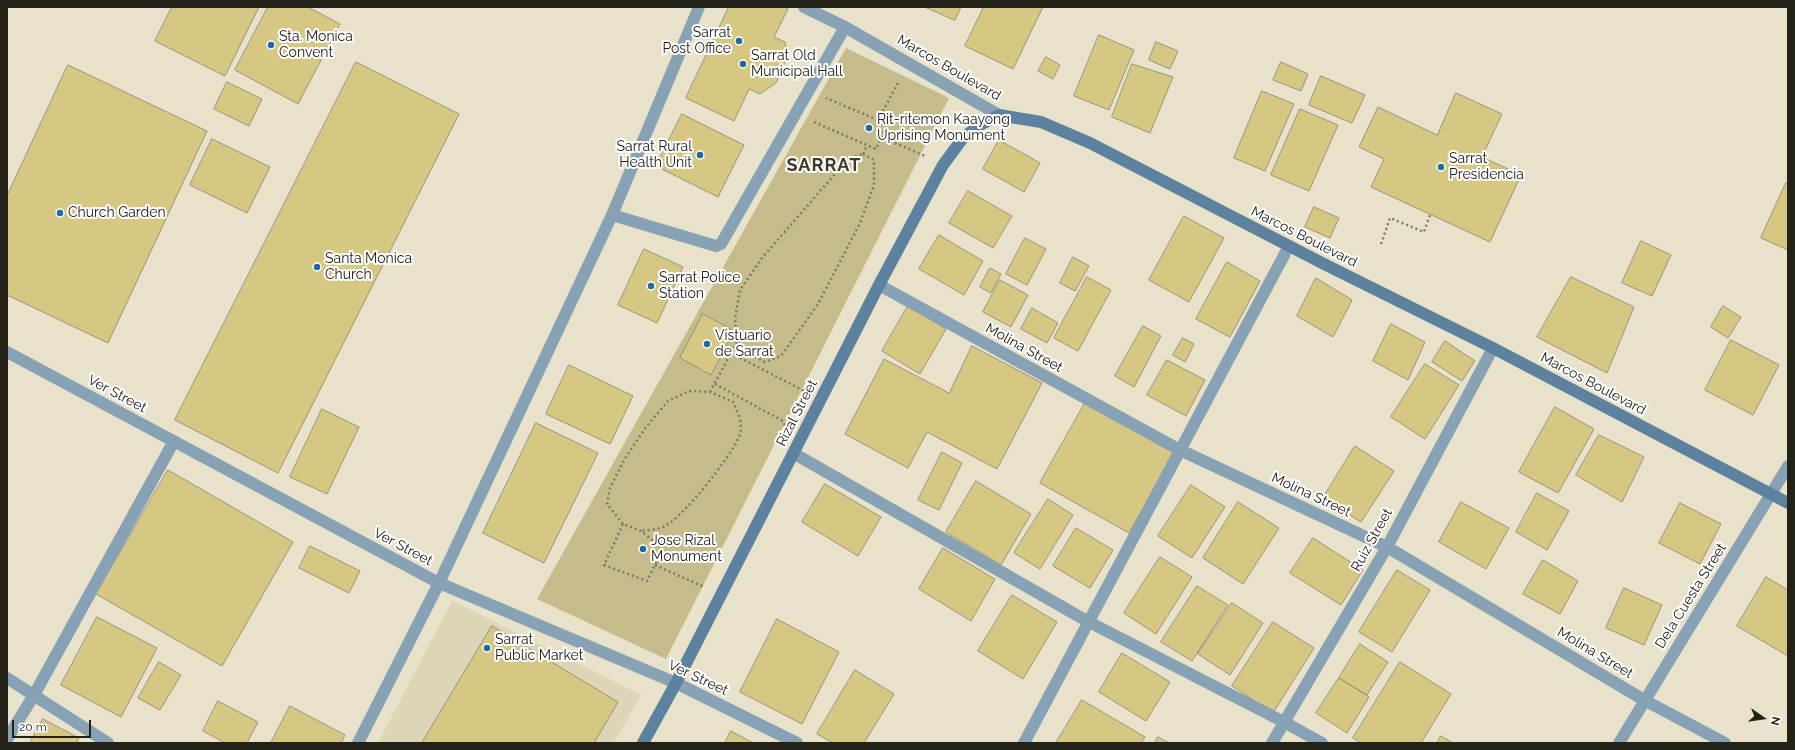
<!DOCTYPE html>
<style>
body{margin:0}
#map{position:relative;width:1795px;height:750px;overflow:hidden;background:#e7e2c9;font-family:Raleway,sans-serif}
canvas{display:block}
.frame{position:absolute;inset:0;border:8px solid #232118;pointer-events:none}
.north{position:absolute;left:1743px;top:698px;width:40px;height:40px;-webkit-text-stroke:3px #fff;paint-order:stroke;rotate:103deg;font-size:11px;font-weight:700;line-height:16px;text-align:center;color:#232118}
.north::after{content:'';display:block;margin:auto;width:14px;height:18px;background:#232118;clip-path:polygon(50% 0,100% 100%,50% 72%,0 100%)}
.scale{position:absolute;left:12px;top:720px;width:79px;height:18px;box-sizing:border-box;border:2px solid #232118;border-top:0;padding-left:5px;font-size:12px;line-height:14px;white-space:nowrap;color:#232118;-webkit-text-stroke:3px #fff;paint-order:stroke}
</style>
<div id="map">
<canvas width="1795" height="750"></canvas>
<div class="frame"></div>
<div class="north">N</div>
<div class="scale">20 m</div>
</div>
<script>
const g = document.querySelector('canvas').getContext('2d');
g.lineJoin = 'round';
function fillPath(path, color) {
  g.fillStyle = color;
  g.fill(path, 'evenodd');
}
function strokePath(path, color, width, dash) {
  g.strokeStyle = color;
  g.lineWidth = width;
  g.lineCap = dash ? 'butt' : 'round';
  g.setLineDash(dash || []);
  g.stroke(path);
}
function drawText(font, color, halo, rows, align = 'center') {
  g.font = font + ' Raleway,sans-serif';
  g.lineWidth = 4;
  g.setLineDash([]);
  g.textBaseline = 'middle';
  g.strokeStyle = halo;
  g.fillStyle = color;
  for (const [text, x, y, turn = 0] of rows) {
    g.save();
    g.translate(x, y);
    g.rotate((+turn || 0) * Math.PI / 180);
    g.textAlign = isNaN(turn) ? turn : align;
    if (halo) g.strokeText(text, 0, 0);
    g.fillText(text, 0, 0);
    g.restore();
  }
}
fillPath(new Path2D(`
 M 452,601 L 641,695 L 614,743 L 378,743 Z`), '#dcd5b6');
fillPath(new Path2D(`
 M 846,48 L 949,98 L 666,659 L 537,599 Z`), '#c6bb8b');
const building = new Path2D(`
 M 172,7 L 259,7 L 225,76 L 155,41 Z
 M 268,7 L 308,7 L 340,24 L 298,104 L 235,70 Z
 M 729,7 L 783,7 L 788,9 L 774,37 L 785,42 L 787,57 L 776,83 L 760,94 L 749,89 L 734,121 L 686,98 Z
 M 925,7 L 961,7 L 955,20 Z
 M 984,7 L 1043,7 L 1013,69 L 965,46 Z
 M 1099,35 L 1134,50 L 1109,110 L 1074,96 Z
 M 1156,42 L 1178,51 L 1170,69 L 1149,60 Z
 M 1046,57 L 1060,65 L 1053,79 L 1038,71 Z
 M 356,62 L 459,114 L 278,473 L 175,420 Z
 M 1281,62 L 1308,74 L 1301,91 L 1273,80 Z
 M 1132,64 L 1173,77 L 1150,133 L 1112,117 Z
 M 68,65 L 207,131 L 108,343 L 7,295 L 7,196 Z
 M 1321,76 L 1365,95 L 1352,123 L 1309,105 Z
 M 227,82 L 262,99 L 249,126 L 214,109 Z
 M 1262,91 L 1294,104 L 1265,171 L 1234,158 Z
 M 1456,93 L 1502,114 L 1482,157 L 1521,175 L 1490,242 L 1371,187 L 1384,159 L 1359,147 L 1378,107 L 1437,135 Z
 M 1300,109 L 1338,125 L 1309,191 L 1271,175 Z
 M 682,114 L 744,145 L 718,197 L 656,166 Z
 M 212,139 L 270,167 L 247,213 L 190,185 Z
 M 999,140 L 1040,163 L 1024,192 L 983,169 Z
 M 1786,183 L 1788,184 L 1788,250 L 1761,238 Z
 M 968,191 L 1012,216 L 993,248 L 949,223 Z
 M 1314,207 L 1339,218 L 1330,238 L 1305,227 Z
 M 1184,216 L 1224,238 L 1189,302 L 1149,280 Z
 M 939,235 L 983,261 L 964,295 L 919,269 Z
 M 1025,238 L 1046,249 L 1027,285 L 1006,274 Z
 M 1641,241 L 1671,255 L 1652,296 L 1622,283 Z
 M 644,249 L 683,267 L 657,323 L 618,305 Z
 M 1073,257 L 1089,266 L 1075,291 L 1060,283 Z
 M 1227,262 L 1260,281 L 1230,337 L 1196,319 Z
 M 990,268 L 1001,274 L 991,293 L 980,287 Z
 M 1087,277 L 1111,290 L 1078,351 L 1054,338 Z
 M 1571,277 L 1634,307 L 1607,373 L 1537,337 Z
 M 1316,278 L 1352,300 L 1333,337 L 1297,316 Z
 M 1000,280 L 1028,295 L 1011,327 L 983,312 Z
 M 908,306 L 946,329 L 920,374 L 882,351 Z
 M 1723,306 L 1741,317 L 1728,338 L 1711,327 Z
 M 1032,308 L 1058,323 L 1047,343 L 1021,329 Z
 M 703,314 L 734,331 L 711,375 L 680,358 Z
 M 1391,324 L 1425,342 L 1408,380 L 1373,361 Z
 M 1143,326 L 1161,336 L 1134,387 L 1115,376 Z
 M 1183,338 L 1194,344 L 1185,362 L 1173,355 Z
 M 1731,340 L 1779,365 L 1753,415 L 1705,390 Z
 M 1445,341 L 1475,361 L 1462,381 L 1432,362 Z
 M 972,346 L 1042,383 L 997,469 L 927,432 L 908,468 L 845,434 L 884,359 L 949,393 Z
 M 1167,360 L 1205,380 L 1186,416 L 1147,395 Z
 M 1425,364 L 1459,385 L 1425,439 L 1391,417 Z
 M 569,365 L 633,396 L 610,444 L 546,414 Z
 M 1085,403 L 1174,453 L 1129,533 L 1040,483 Z
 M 1555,407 L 1594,429 L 1558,493 L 1519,472 Z
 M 322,409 L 359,427 L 327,494 L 290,477 Z
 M 536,423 L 598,453 L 544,563 L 483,533 Z
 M 1599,435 L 1644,457 L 1622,502 L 1576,475 Z
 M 1355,446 L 1394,471 L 1361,522 L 1323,498 Z
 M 942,452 L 962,463 L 939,510 L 918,500 Z
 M 168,470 L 293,542 L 222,666 L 96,594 Z
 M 976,481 L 1031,514 L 1001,565 L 946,532 Z
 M 825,484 L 881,517 L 858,556 L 802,522 Z
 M 1191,485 L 1225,507 L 1192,558 L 1158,536 Z
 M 1537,493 L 1569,511 L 1547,550 L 1516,532 Z
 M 1048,499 L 1073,515 L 1040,569 L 1014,553 Z
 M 1238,502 L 1279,528 L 1243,584 L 1203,558 Z
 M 1461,502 L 1509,528 L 1486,569 L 1439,542 Z
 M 1680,503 L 1721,524 L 1700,564 L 1659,543 Z
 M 1076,528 L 1113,550 L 1090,588 L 1053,566 Z
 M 1313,538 L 1363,570 L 1341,605 L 1290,573 Z
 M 310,546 L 360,571 L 349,593 L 299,568 Z
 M 943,548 L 995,579 L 971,621 L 919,589 Z
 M 1160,557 L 1192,577 L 1156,634 L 1124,613 Z
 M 1543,560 L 1578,581 L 1560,614 L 1523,594 Z
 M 1397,570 L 1430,590 L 1392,652 L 1359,632 Z
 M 1766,577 L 1788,590 L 1788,656 L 1737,626 Z
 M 1197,586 L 1228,605 L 1192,661 L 1161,642 Z
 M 1624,588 L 1662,605 L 1644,645 L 1606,628 Z
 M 1012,595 L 1057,622 L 1023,679 L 978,651 Z
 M 1232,603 L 1263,623 L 1230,675 L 1198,654 Z
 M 97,617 L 157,648 L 121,717 L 61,685 Z
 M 777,619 L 839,652 L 802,724 L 740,692 Z
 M 1273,622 L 1314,648 L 1273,713 L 1232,686 Z
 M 492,626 L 618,702 L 594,743 L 422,743 Z
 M 1360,644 L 1388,662 L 1367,695 L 1339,678 Z
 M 1122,653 L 1170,682 L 1146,721 L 1099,692 Z
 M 159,662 L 181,675 L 160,710 L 138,698 Z
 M 1400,662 L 1451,694 L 1421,743 L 1361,743 L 1353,738 Z
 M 855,670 L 894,694 L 864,743 L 833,743 L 817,734 Z
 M 1339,678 L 1369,697 L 1347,733 L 1316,713 Z
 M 1082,700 L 1145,737 L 1141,743 L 1056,743 Z
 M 218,701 L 258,722 L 247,743 L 225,743 L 203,731 Z
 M 290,706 L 345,735 L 341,743 L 271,743 Z
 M 43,719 L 79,738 L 76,743 L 30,743 Z
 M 731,731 L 753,743 L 725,743 Z
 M 1441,736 L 1453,743 L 1437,743 Z
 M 1158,737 L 1169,743 L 1155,743 Z`);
fillPath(building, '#d6c782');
strokePath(building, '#98937c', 1);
strokePath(new Path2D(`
 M 878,120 L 899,81
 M 814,122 L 876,149 L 887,124 L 826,98
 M 881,137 L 925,156
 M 863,154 L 874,160 L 874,185 L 860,223 L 818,304 L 781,356 L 765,362 L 746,352 L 737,342 L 735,319 L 740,290 L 762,258 L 849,158 Z
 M 863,154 L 867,145
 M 1381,244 L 1390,218 L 1424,232 L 1430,215
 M 731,353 L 804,391
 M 715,384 L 783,421 L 785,426
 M 710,392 L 737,342
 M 623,524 L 604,565 L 647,581 L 663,549 L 641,531 L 623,524 L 607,504 L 610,488 L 624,460 L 646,427 L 668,401 L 689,391 L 710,392 L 733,402 C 738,412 744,426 739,437 C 730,458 684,516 665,526 C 658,530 648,530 641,531
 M 655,565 L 704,587`), '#7d7a69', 2.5, [2, 3]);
strokePath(new Path2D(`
 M 612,215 L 716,246 L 721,244 L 845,27`), '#88a2b5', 12);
strokePath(new Path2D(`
 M 804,7 L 845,27 L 999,115
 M 879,285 L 1180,450 L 1387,547 L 1644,700 L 1725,743
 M 7,352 L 439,583 L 676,683 L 797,743
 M 793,453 L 1087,621 L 1284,722 L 1322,743
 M 7,678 L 108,743
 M 7,739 L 34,695 L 174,441
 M 358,743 L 439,583 L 612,215 L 699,7
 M 1024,743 L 1289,246
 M 1272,743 L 1387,547 L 1493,348
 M 1619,743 L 1788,466`), '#88a2b5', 12);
strokePath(new Path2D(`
 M 643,743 L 676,683 L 879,285 L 943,165 L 963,138 L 980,125 L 999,115 L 1041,122 L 1090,143 L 1324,264 L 1493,348 L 1788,503`), '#5c829f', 12);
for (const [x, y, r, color] of [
 [739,41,4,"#1c6c9e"],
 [271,45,4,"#1c6c9e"],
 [743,64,4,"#1c6c9e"],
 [869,128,4,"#1c6c9e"],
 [700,155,4,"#1c6c9e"],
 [1441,167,4,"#1c6c9e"],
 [60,213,4,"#1c6c9e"],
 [317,267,4,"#1c6c9e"],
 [651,286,4,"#1c6c9e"],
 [707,344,4,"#1c6c9e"],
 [643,549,4,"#1c6c9e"],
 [487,648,4,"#1c6c9e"]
]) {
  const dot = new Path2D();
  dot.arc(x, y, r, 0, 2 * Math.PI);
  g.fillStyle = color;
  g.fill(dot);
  strokePath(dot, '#fff', 1.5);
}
drawText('14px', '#232118', '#fff', [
 ["Sarrat",731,33,"right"],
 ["Post Office",731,49,"right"],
 ["Sta. Monica",279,37],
 ["Convent",279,53],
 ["Sarrat Old",751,56],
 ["Municipal Hall",751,72],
 ["Rit-ritemon Kaayong",877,120],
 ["Uprising Monument",877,136],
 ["Sarrat Rural",692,147,"right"],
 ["Health Unit",692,163,"right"],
 ["Sarrat",1449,159],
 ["Presidencia",1449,175],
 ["Church Garden",68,213],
 ["Santa Monica",325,259],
 ["Church",325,275],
 ["Sarrat Police",659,278],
 ["Station",659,294],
 ["Vistuario",715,336],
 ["de Sarrat",715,352],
 ["Jose Rizal",651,541],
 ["Monument",651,557],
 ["Sarrat",495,640],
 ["Public Market",495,656]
], 'left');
drawText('14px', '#232118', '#fff', [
 ["Marcos Boulevard",949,68,30],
 ["Marcos Boulevard",1304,237,27],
 ["Molina Street",1024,348,29],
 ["Marcos Boulevard",1593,384,28],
 ["Ver Street",117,394,28],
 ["Rizal Street",797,413,-63],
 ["Molina Street",1311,495,25],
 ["Ruiz Street",1372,540,-61],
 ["Ver Street",403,547,28],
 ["Dela Cuesta Street",1691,596,-58],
 ["Molina Street",1595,653,31],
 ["Ver Street",698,678,25]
]);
g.letterSpacing = '1px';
drawText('bold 18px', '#403b27', '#fff', [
 ["SARRAT",824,166]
]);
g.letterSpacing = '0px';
</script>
